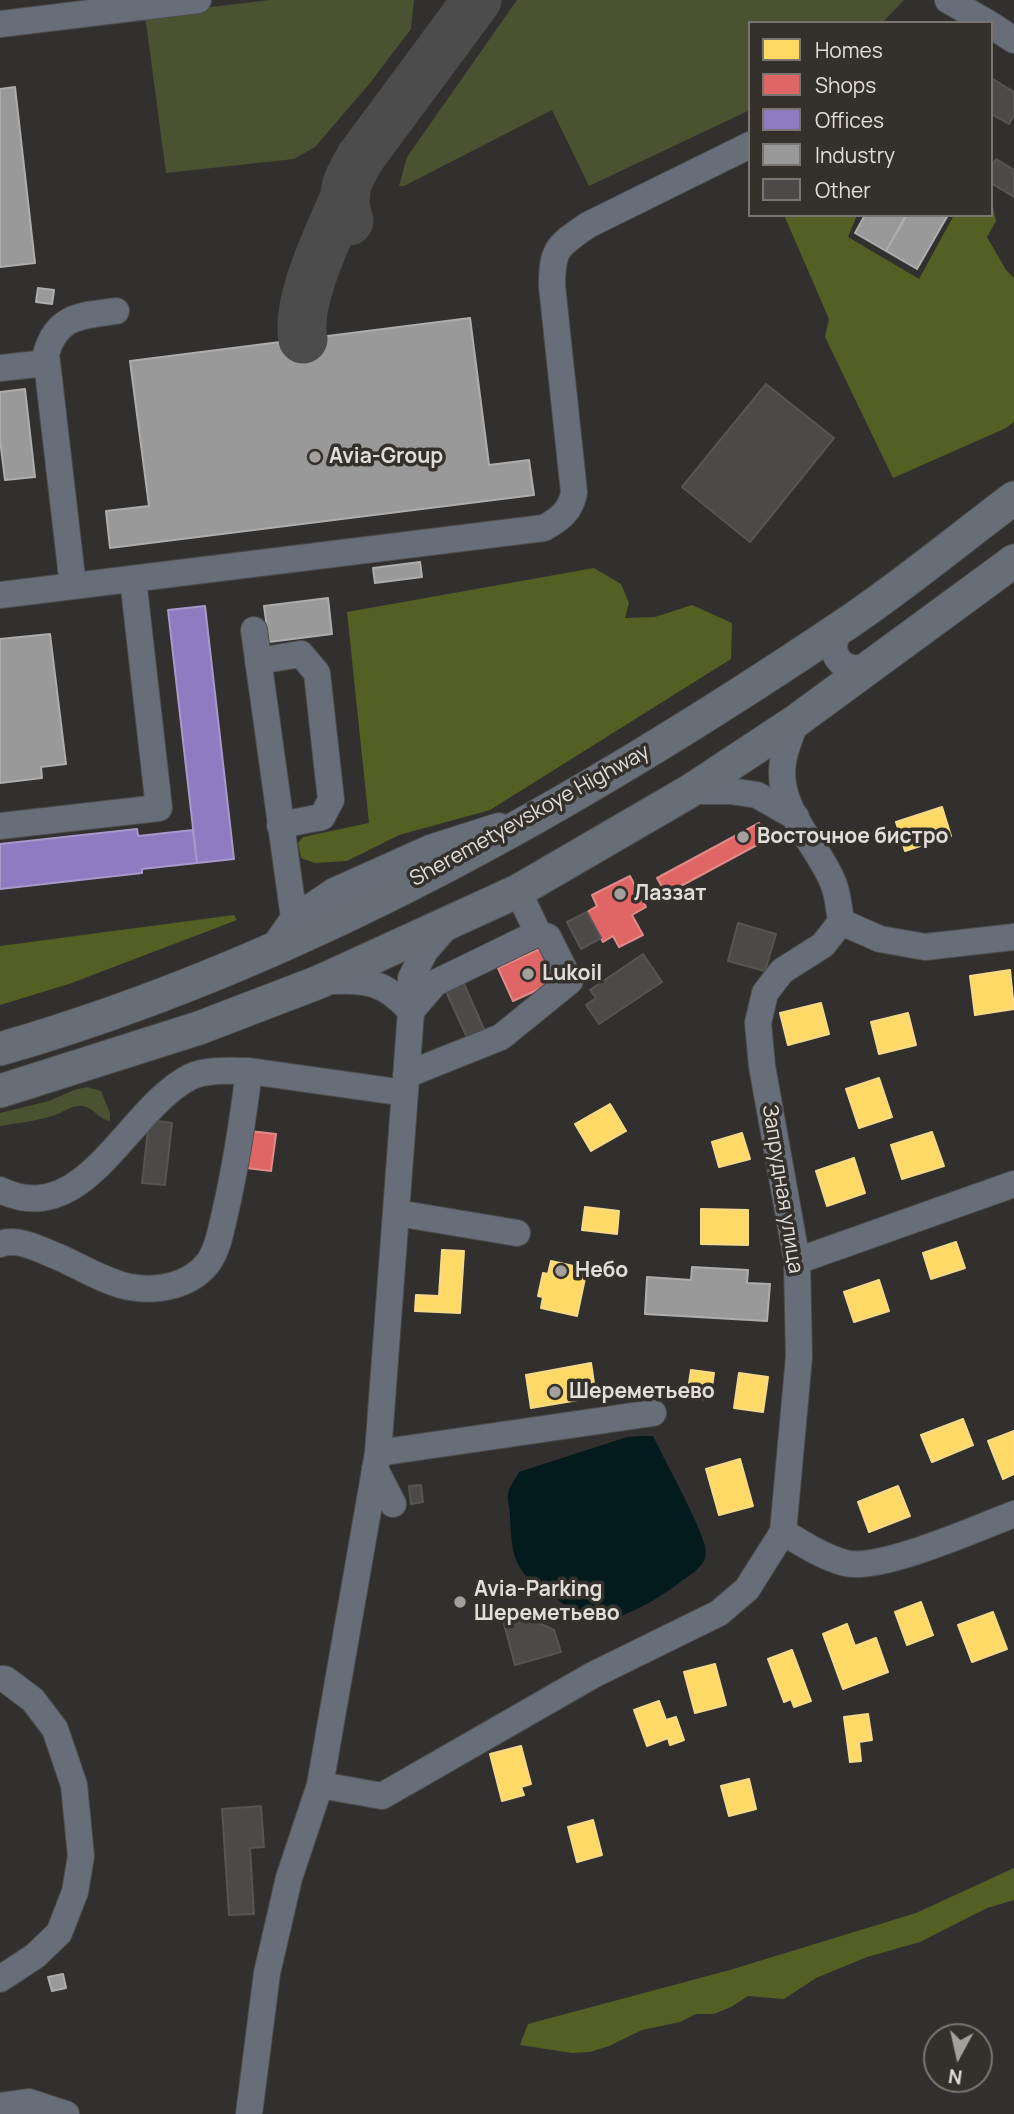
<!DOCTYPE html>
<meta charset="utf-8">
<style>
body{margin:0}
#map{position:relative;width:1014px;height:2114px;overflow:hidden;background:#32302e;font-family:Manrope,sans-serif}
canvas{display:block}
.legend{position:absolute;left:748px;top:21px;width:245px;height:196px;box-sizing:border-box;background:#34302c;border:2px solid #797572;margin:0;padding:9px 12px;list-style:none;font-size:21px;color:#e0dddb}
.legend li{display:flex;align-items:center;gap:14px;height:35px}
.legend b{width:35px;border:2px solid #797572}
.north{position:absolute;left:923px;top:2023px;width:70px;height:70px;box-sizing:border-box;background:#34302c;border:2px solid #797572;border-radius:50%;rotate:188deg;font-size:19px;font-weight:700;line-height:28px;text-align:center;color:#e0dddb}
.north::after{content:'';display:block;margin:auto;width:24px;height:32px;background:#a3a09e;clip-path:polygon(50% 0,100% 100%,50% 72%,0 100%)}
</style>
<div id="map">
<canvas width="1014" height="2114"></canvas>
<ul class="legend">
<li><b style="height:19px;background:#ffd966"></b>Homes</li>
<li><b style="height:19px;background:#e06666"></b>Shops</li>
<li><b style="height:19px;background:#8e7cc3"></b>Offices</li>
<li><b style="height:19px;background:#999"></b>Industry</li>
<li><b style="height:19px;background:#4c4a48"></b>Other</li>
</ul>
<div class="north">N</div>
</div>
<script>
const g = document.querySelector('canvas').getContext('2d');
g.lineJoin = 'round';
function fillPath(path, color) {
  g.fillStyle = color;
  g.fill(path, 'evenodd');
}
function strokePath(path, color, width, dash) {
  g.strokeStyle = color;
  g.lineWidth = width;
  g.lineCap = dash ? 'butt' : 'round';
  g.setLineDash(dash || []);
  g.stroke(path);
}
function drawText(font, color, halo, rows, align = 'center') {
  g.font = font + ' Manrope,sans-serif';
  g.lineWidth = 7;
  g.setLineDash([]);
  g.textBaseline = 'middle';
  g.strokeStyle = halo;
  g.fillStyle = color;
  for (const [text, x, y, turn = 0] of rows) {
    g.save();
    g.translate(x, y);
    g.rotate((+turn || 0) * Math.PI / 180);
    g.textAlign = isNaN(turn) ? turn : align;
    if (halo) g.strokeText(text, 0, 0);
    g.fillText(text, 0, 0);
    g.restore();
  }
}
fillPath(new Path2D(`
 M 270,0 L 414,0 L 411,29 L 370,83 L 315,147 L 294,159 L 166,173 L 145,15 Z
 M 517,0 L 904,0 L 882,23 L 750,23 L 750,110 L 589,186 L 552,110 L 404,186 L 399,186 L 407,157 Z
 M 87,1087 L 101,1091 L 110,1113 L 110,1121 C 98,1119 94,1107 81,1106 C 71,1105 64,1112 55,1115 C 38,1121 18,1123 0,1126 L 0,1113 L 49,1101 L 74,1090 Z`), '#4b5231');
fillPath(new Path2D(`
 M 992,202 L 996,221 L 987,237 L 1006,270 L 1014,278 L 1014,422 L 1006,428 L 893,478 L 825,337 L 829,319 L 784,215 L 857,215 L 848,237 L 919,279 L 954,215 L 991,215 Z
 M 594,568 L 621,584 L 629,603 L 625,618 L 655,617 L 692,605 L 732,623 L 731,659 L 490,810 L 399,835 L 347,861 L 315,863 L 301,858 L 298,843 L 303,837 L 369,823 L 347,612 Z
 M 234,915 L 237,920 L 69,984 L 0,1005 L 0,946 Z
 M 1014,1868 L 1014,1900 L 987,1908 L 920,1942 L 867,1957 L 816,1978 L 784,1999 L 748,1996 L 731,2007 L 714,2014 L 696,2014 L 680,2022 L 642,2030 L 609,2046 L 590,2052 L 572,2053 L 520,2045 L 528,2024 L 730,1970 L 916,1913 Z`), '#545f24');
fillPath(new Path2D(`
 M 643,1436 L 653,1436 C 664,1459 705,1532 706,1552 C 706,1567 689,1575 679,1583 C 662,1596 625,1619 603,1620 C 583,1621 567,1607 552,1595 C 542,1588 531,1583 523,1572 C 511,1557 511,1535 510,1517 C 510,1508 506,1499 509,1490 C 511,1484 516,1478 519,1472 L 627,1437 Z`), '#041b1e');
const homes = new Path2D(`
 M 724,447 L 760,475 L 727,516 L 708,501 L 712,496 L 695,483 Z
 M 942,807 L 951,836 L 905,851 L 896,822 Z
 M 1010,970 L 1014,1009 L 975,1015 L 970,976 Z
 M 821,1003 L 829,1034 L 788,1045 L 780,1013 Z
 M 908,1013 L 916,1045 L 879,1054 L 871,1022 Z
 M 879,1078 L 892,1117 L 859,1128 L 846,1089 Z
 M 610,1104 L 626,1131 L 591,1151 L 575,1124 Z
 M 932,1132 L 944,1166 L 902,1179 L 891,1145 Z
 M 742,1133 L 750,1159 L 719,1167 L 712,1142 Z
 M 854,1158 L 865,1193 L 827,1206 L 816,1171 Z
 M 585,1207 L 619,1211 L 617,1234 L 582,1230 Z
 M 701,1209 L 748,1210 L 748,1245 L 701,1244 Z
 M 956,1242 L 965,1268 L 931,1279 L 923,1253 Z
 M 442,1250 L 464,1251 L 460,1313 L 415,1311 L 416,1295 L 439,1296 Z
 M 551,1261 L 587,1269 L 577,1316 L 541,1308 L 543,1297 L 538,1296 L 543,1273 L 548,1274 Z
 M 879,1280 L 889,1311 L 854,1322 L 844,1292 Z
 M 591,1363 L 596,1397 L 531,1408 L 526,1375 Z
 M 691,1370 L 714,1373 L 710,1400 L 687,1397 Z
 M 739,1373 L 768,1377 L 763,1412 L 734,1408 Z
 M 963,1419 L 973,1445 L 932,1462 L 921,1435 Z
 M 1014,1431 L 1014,1474 L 1003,1479 L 988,1441 Z
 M 740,1459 L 753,1506 L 719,1515 L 706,1469 Z
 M 898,1486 L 910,1516 L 869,1532 L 858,1502 Z
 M 921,1602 L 933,1635 L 907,1645 L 895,1612 Z
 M 993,1612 L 1007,1649 L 972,1662 L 958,1625 Z
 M 847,1624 L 855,1646 L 876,1638 L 888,1672 L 843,1689 L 823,1634 Z
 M 792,1650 L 811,1701 L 794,1707 L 791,1699 L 784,1702 L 768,1659 Z
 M 715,1664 L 726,1705 L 695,1713 L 684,1672 Z
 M 659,1701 L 666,1720 L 676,1717 L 684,1740 L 670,1745 L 668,1738 L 647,1746 L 634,1710 Z
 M 868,1714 L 872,1740 L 859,1742 L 861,1761 L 850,1762 L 844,1717 Z
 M 521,1746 L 531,1784 L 521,1787 L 524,1795 L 502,1801 L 490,1754 Z
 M 749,1779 L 756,1809 L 729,1816 L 721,1786 Z
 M 593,1820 L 602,1855 L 577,1862 L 568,1827 Z`);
fillPath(homes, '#ffd966');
strokePath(homes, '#f6da89', 2);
const shops = new Path2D(`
 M 759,823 L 768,839 L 666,894 L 657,878 Z
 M 630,876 L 646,907 L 632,915 L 643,935 L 619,947 L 613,936 L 603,942 L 587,912 L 597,906 L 592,895 Z
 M 542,948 L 557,981 L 513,1001 L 498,968 Z
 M 250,1131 L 276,1134 L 271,1171 L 246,1168 Z`);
fillPath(shops, '#e06666');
strokePath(shops, '#e08a89', 2);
const offices = new Path2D(`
 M 205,606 L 234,859 L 197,863 L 168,610 Z
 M 137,829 L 138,836 L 193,830 L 197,863 L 142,869 L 142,873 L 0,889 L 0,844 Z`);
fillPath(offices, '#8e7cc3');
strokePath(offices, '#a799ca', 2);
const industry = new Path2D(`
 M 15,87 L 35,263 L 0,267 L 0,89 Z
 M 865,215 L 906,215 L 886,251 L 855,233 Z
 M 907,215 L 948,215 L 917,269 L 886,251 Z
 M 38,288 L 54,290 L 52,304 L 36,302 Z
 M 470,318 L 489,465 L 529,460 L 534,495 L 110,548 L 106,511 L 149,506 L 130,361 Z
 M 25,389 L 35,477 L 5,480 L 0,440 L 0,392 Z
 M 420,562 L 422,577 L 375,583 L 373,568 Z
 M 328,598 L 332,634 L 269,642 L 264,606 Z
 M 50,634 L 66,764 L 41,767 L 42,778 L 0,783 L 0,639 Z
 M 692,1267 L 748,1270 L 747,1283 L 770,1284 L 767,1321 L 645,1314 L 647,1277 L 691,1280 Z
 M 63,1974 L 66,1988 L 52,1991 L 48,1977 Z`);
fillPath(industry, '#999');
strokePath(industry, '#aeadad', 2);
strokePath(new Path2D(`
 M 349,221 C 340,191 346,184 360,158 L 477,0
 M 303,339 C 295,300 331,231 346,194`), '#4c4c4c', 49);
const building = new Path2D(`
 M 991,78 L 1014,92 L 1014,115 L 1009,124 L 991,114 Z
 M 996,159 L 1014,170 L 1014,197 L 991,183 L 991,168 Z
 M 766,384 L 834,438 L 750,542 L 682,487 Z
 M 587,912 L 601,938 L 581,949 L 567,922 Z
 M 738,923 L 776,934 L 765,971 L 728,961 Z
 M 643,954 L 662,982 L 599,1024 L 586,1005 L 596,998 L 590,990 Z
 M 461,977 L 487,1036 L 470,1044 L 443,985 Z
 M 149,1120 L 172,1123 L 165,1185 L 142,1183 Z
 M 421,1485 L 423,1502 L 411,1504 L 409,1486 Z
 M 522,1615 L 554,1630 L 561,1652 L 515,1665 L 503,1620 Z
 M 261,1806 L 264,1847 L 250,1848 L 254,1914 L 229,1915 L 222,1809 Z`);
fillPath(building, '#4c4a48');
strokePath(building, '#575554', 2);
const minor = new Path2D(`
 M 948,0 L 988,23
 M 0,24 L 198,0
 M 991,25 L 1014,40
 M 0,368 L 47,363
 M 73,586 L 46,354 C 57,315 81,316 116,311
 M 0,595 L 544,528 C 560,519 571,511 574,492 L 552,286 C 552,248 558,246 588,225 L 750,145
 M 847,623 C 819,647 841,680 874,664
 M 254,630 L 294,918
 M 258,661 L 301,654 L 317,673 L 331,800 L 322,817 L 280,825
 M 796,721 C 790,738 782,755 782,773 C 782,813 817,845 832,880 C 838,892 839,909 841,922
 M 690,791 L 731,791 L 757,795 L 796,817
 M 0,826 L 159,808 L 133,579
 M 841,922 L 880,939 L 925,947 L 1014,937
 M 272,949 L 294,918 L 334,891 L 430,848 L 499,826
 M 326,981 C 366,980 383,980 411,1011
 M 411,1011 L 435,983 L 538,933 L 518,891
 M 406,1075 L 501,1037 L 570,981 L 548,937 L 538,933
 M 0,1190 C 85,1231 126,1110 190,1077 C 207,1069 231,1071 249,1071
 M 397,1213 L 517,1233
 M 0,1244 C 19,1237 43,1251 61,1258 C 80,1267 110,1284 130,1287 C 157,1292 190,1286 208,1263 C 218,1249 221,1230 225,1213 C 236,1166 243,1119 249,1071 L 405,1093
 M 797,1261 L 1014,1184
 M 378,1453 L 653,1413
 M 375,1469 L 393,1504
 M 783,1532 C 803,1544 823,1557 845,1563 C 879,1572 978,1528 1014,1514
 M 0,1679 L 5,1679 L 33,1700 L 55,1729 L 74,1785 L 81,1856 L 75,1892 L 59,1933 L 35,1956 L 0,1979
 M 320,1785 L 382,1796 L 593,1675 L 719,1613 L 747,1589 L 783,1532 L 799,1357 L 797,1261 L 762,1066 L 758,1023 L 765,993 L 782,971 L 823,945 L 841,922
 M 0,2106 L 29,2102 L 66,2114
 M 249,2114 L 267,1973 L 289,1878 L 320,1785 L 378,1453 L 411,1011 L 411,978 L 425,951 L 446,927`);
const major = new Path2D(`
 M 0,1049 C 303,962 586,799 846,624 C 904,585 958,540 1014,498
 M 0,1091 L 199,1028 L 319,982 L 518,891 L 690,791 L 796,721 L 1014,561`);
strokePath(minor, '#4d4c4b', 28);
strokePath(major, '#4d4c4b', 35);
strokePath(minor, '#676e7a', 26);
strokePath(major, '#686e78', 33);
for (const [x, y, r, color] of [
 [315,457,7,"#a3a09e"],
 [743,837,7,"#a3a09e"],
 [620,894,7,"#a3a09e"],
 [528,974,7,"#a3a09e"],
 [561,1271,7,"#a3a09e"],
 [555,1392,7,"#a3a09e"],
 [460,1602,7,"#a3a09e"]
]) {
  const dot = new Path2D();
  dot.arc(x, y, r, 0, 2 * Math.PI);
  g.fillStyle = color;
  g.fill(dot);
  strokePath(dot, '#34302c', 2.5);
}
drawText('bold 21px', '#e0dddb', '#34302c', [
 ["Avia-Group",329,457],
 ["Восточное бистро",757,837],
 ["Лаззат",634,894],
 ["Lukoil",542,974],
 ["Небо",575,1271],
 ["Шереметьево",569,1392],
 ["Avia-Parking",474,1590],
 ["Шереметьево",474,1614]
], 'left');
drawText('21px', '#e0dddb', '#34302c', [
 ["Sheremetyevskoye Highway",530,816,-29],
 ["Запрудная улица",782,1189,81]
]);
</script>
